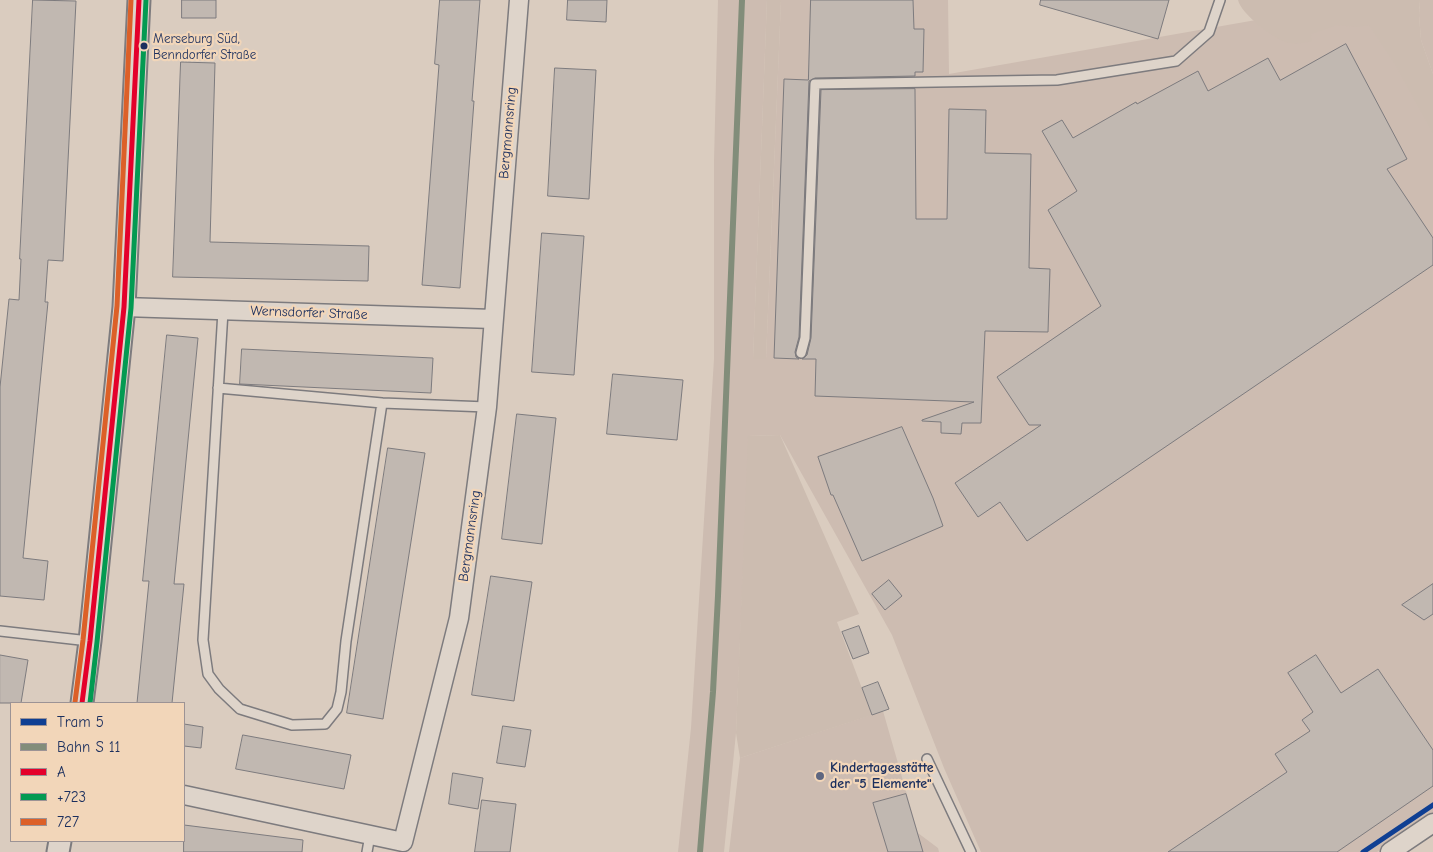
<!DOCTYPE html>
<meta charset="utf-8">
<style>
body{margin:0}
#map{position:relative;width:1433px;height:852px;overflow:hidden;background:#daccbf;font-family:"Comic Neue",sans-serif}
canvas{display:block}
.legend{position:absolute;left:10px;top:702px;width:175px;height:140px;box-sizing:border-box;background:#f2d6b9;border:1px solid #9c9395;margin:0;padding:6px 9px;list-style:none;font-size:15px;color:#1b2f5e}
.legend li{display:flex;align-items:center;gap:10px;height:25px}
.legend b{width:25px;border:1px solid #9c9395}
</style>
<div id="map">
<canvas width="1433" height="852"></canvas>
<ul class="legend">
<li><b style="height:6px;background:#0f3f93"></b>Tram 5</li>
<li><b style="height:6px;background:#828d7a"></b>Bahn S 11</li>
<li><b style="height:6px;background:#e4002b"></b>A</li>
<li><b style="height:6px;background:#039a52"></b>+723</li>
<li><b style="height:6px;background:#dc6028"></b>727</li>
</ul>
</div>
<script>
const g = document.querySelector('canvas').getContext('2d');
g.lineJoin = 'round';
function fillPath(path, color) {
  g.fillStyle = color;
  g.fill(path, 'evenodd');
}
function strokePath(path, color, width, dash) {
  g.strokeStyle = color;
  g.lineWidth = width;
  g.lineCap = dash ? 'butt' : 'round';
  g.setLineDash(dash || []);
  g.stroke(path);
}
function drawText(font, color, halo, rows, align = 'center') {
  g.font = font + ' "Comic Neue",sans-serif';
  g.lineWidth = 4.5;
  g.setLineDash([]);
  g.textBaseline = 'middle';
  g.strokeStyle = halo;
  g.fillStyle = color;
  for (const [text, x, y, turn = 0] of rows) {
    g.save();
    g.translate(x, y);
    g.rotate((+turn || 0) * Math.PI / 180);
    g.textAlign = isNaN(turn) ? turn : align;
    if (halo) g.strokeText(text, 0, 0);
    g.fillText(text, 0, 0);
    g.restore();
  }
}
fillPath(new Path2D(`
 M 718,0 L 767,0 L 753,359 L 766,359 L 781,0 L 948,0 L 949,74 L 1364,1 L 1433,130 L 1433,815 L 1377,852 L 981,852 L 944,768 L 892,635 L 780,435 L 749,436 L 736,733 L 724,852 L 678,852 L 691,728 L 714,359 L 714,161 Z
 M 1420,0 L 1433,0 L 1433,74 L 1421,40 L 1419,15 Z
 M 883,711 L 918,833 L 938,848 L 939,852 L 729,852 L 740,758 Z`), '#cdbcb1');
fillPath(new Path2D(`
 M 767,0 L 781,0 L 766,359 L 753,359 Z
 M 1238,0 L 1420,0 L 1419,15 L 1421,40 L 1433,74 L 1433,133 L 1395,64 L 1369,25 L 1356,27 L 1337,25 L 1311,34 L 1312,41 C 1304,43 1297,44 1289,43 C 1275,40 1241,14 1238,0 Z
 M 780,435 L 859,614 L 837,622 L 872,715 L 740,758 L 736,733 L 748,436 Z`), '#ccbcb0');
const building = new Path2D(`
 M 33,0 L 76,1 L 63,261 L 48,260 L 45,302 L 48,302 L 23,558 L 48,561 L 44,600 L 0,596 L 0,387 L 9,299 L 19,300 L 21,259 L 20,259 Z
 M 182,0 L 216,0 L 216,18 L 182,18 Z
 M 440,0 L 480,0 L 472,101 L 474,101 L 460,288 L 422,285 L 439,65 L 435,64 Z
 M 568,0 L 607,0 L 606,22 L 567,20 Z
 M 811,0 L 913,0 L 914,29 L 924,29 L 923,72 L 915,72 L 915,76 L 815,78 L 809,81 L 799,337 L 795,352 L 796,357 L 799,359 L 774,358 L 784,79 L 808,80 Z
 M 1041,0 L 1169,0 L 1158,39 L 1040,5 Z
 M 1346,44 L 1407,159 L 1387,169 L 1433,238 L 1433,265 L 1027,541 L 1000,502 L 978,517 L 955,483 L 1041,425 L 1029,425 L 997,377 L 1101,306 L 1048,210 L 1077,191 L 1042,131 L 1062,120 L 1073,138 L 1136,102 L 1137,104 L 1198,71 L 1208,91 L 1268,58 L 1280,80 Z
 M 181,62 L 215,63 L 210,242 L 369,246 L 368,281 L 173,277 Z
 M 555,68 L 596,70 L 589,199 L 548,196 Z
 M 915,89 L 916,219 L 947,219 L 949,109 L 986,110 L 985,153 L 1031,154 L 1029,268 L 1050,269 L 1048,332 L 985,331 L 981,423 L 962,423 L 961,434 L 941,433 L 941,422 L 922,421 L 922,420 L 974,402 L 815,396 L 816,359 L 802,359 L 807,355 L 811,338 L 821,90 Z
 M 542,233 L 584,236 L 574,375 L 532,372 Z
 M 167,335 L 198,338 L 174,584 L 184,584 L 172,703 L 137,703 L 149,581 L 143,581 Z
 M 242,349 L 433,358 L 431,393 L 240,384 Z
 M 613,374 L 683,380 L 677,440 L 607,434 Z
 M 517,414 L 556,418 L 542,544 L 502,539 Z
 M 902,427 L 933,498 L 943,526 L 862,561 L 833,495 L 831,495 L 818,457 Z
 M 388,448 L 425,453 L 383,719 L 347,713 Z
 M 491,576 L 532,582 L 514,701 L 472,695 Z
 M 889,580 L 902,596 L 885,610 L 872,594 Z
 M 1433,584 L 1433,614 L 1424,620 L 1402,605 Z
 M 859,626 L 869,653 L 853,659 L 842,632 Z
 M 0,655 L 28,660 L 21,703 L 0,703 Z
 M 1316,655 L 1341,693 L 1378,669 L 1433,750 L 1433,786 L 1337,852 L 1168,852 L 1287,772 L 1275,754 L 1310,731 L 1302,720 L 1313,712 L 1288,673 Z
 M 878,682 L 889,709 L 872,715 L 862,688 Z
 M 184,724 L 203,727 L 201,748 L 184,746 Z
 M 503,726 L 531,730 L 525,767 L 497,763 Z
 M 243,735 L 351,755 L 344,789 L 236,769 Z
 M 453,773 L 483,778 L 478,809 L 449,804 Z
 M 906,794 L 923,852 L 888,852 L 873,803 Z
 M 482,800 L 516,804 L 510,852 L 475,852 Z
 M 184,825 L 303,840 L 302,852 L 184,852 Z`);
fillPath(building, '#c1b8b1');
strokePath(building, '#7d7b7e', 1);
const service = new Path2D(`
 M 223,311 L 203,640 L 208,674 L 219,689 L 240,709 L 292,725 L 325,724 L 337,709 L 341,692 L 346,641 L 382,403 L 487,407
 M 801,353 L 805,338 L 815,84 L 1057,80 L 1176,61 L 1209,32 L 1220,0
 M 218,388 L 382,403
 M 0,631 L 89,641
 M 927,759 L 971,852
 M 367,852 L 370,835`);
const minor = new Path2D(`
 M 124,307 L 493,319
 M 184,795 L 403,842 L 459,618 L 487,407 L 519,0
 M 1390,852 L 1433,823`);
const tertiary = new Path2D(`
 M 82,703 L 90,641 L 124,307 L 139,0
 M 58,852 L 60,841`);
strokePath(service, '#7d7b7e', 12);
strokePath(minor, '#7d7b7e', 21);
strokePath(tertiary, '#7d7b7e', 25);
strokePath(service, '#ded4ca', 9);
strokePath(minor, '#ded4ca', 18);
strokePath(tertiary, '#ded4ca', 21);
strokePath(new Path2D(`
 M 82,703 L 90,641 L 124,307 L 139,0`), '#e4002b', 5);
strokePath(new Path2D(`
 M 90,703 L 97,642 L 131,308 L 146,0`), '#039a52', 5);
strokePath(new Path2D(`
 M 75,702 L 83,640 L 117,306 L 131,0`), '#dc6028', 5);
strokePath(new Path2D(`
 M 700,852 L 713,692 L 718,596 L 742,0`), '#828d7a', 6);
strokePath(new Path2D(`
 M 1363,852 L 1433,805`), '#0f3f93', 5);
for (const [x, y, r, color] of [
 [144,46,4.5,"#1b2f5e"],
 [820,776,5,"#5e6680"]
]) {
  const dot = new Path2D();
  dot.arc(x, y, r, 0, 2 * Math.PI);
  g.fillStyle = color;
  g.fill(dot);
  strokePath(dot, '#f2d6b9', 2);
}
drawText('13px', '#1b2f5e', '#f2d6b9', [
 ["Merseburg Süd,",153,39],
 ["Benndorfer Straße",153,55]
], 'left');
drawText('14px', '#1b2f5e', '#f2d6b9', [
 ["Bergmannsring",508,133,-85],
 ["Wernsdorfer Straße",309,313,2],
 ["Bergmannsring",470,536,-82]
]);
drawText('bold 14px', '#1b2f5e', '#f2d6b9', [
 ["Kindertagesstätte",830,768],
 ["der \"5 Elemente\"",830,784]
], 'left');
</script>
